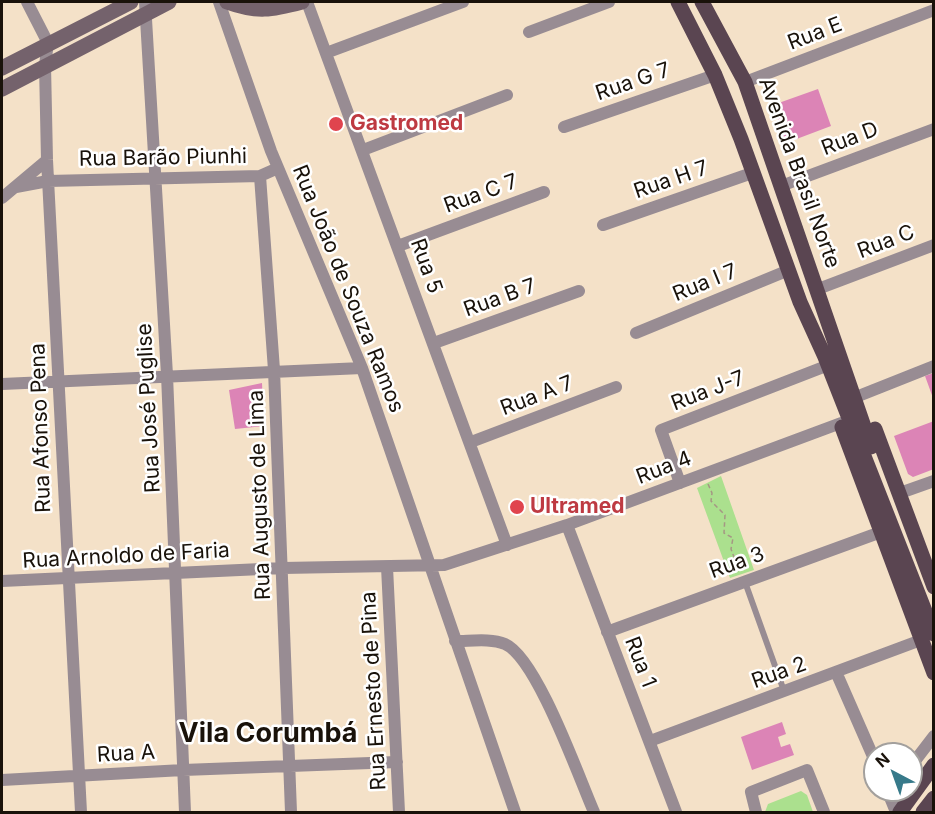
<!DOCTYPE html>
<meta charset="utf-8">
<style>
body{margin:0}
#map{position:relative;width:935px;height:814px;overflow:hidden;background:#f4e1c8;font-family:Inter,sans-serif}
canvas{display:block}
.frame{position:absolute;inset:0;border:3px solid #19120a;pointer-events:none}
.north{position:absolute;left:863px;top:742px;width:60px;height:60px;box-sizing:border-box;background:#fff;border:2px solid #a3a09d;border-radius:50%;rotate:319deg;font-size:16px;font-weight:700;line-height:24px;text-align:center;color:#19120a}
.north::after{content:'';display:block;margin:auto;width:21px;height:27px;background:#377a8a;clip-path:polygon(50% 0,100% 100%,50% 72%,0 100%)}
</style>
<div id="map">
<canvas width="935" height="814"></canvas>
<div class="frame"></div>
<div class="north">N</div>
</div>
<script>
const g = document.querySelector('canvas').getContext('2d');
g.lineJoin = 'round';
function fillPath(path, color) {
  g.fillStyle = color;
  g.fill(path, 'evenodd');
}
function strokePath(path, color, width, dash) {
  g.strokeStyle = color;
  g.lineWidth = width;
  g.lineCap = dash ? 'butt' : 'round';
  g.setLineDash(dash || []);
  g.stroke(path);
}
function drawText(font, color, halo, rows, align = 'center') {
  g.font = font + ' Inter,sans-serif';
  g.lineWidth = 5;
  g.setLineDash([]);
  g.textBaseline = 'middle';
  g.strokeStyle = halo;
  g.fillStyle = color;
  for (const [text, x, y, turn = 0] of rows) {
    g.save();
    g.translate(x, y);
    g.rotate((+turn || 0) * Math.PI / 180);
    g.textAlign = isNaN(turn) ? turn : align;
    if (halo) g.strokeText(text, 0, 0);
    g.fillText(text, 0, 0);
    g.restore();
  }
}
fillPath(new Path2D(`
 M 721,476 L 754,570 L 730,578 L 697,488 Z
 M 801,791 L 807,795 L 813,812 L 765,812 L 768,804 Z`), '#abe08e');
fillPath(new Path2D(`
 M 818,89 L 831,126 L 786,143 L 773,105 Z
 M 934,373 L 934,398 L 933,398 L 925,376 Z
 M 262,383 L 264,426 L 235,429 L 229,390 Z
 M 934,421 L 934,469 L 913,477 L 908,474 L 894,436 Z
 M 782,722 L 786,734 L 778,737 L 781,747 L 790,744 L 794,755 L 752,770 L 741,737 Z`), '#dc84b6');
strokePath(new Path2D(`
 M 708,484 L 712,493 L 711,501 L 725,515 L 724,533 L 733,538 L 731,549 L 734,557 L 742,556 L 740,570`), '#a59784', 1.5, [4.5, 3]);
strokePath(new Path2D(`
 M 745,582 L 784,691`), '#988c93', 6);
strokePath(new Path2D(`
 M 27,2 L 48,43 L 45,65 L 47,160 L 81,812
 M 145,2 L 167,375 L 185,812
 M 219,2 L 271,151 L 362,368 L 515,812
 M 307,2 L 507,545
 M 529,32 L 609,2
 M 326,53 L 463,2
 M 745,82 L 934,10
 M 564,127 L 715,75
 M 363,150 L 507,95
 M 260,176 L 274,370 L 291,812
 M 781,186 L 934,129
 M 16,187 L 48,181 L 260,176 L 278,168
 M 2,198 L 47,160
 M 603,225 L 752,173
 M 398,246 L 544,192
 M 818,289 L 934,245
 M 636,333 L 789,270
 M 434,343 L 579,291
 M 2,384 L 362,368
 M 861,395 L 934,366
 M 471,442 L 616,387
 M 680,483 L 661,430 L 821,368
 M 900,493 L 934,481
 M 567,525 L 676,812
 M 387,567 L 399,812
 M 2,581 L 283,568 L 444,565 L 567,525 L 841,423
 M 607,632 L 881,532
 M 455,641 C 471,641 491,638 505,644 C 537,658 579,778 594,812
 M 836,672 L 875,761
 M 650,741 L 921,640
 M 911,766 L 934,736
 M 2,780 L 183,770 L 397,762
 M 887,790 L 896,812
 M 756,812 L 751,792 L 807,770 L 824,812`), '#988c93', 12);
strokePath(new Path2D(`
 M 227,2 C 257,13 272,10 302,2
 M 2,68 L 131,2
 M 2,89 L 169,2`), '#74626c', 15);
strokePath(new Path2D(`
 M 678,2 L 715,75 L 741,139 L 800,302 L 825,357 L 934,634
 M 702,2 L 745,82 L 871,447
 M 842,427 L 934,673
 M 875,429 L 934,587
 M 900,812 L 934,765
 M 923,812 L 934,798`), '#5a4551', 15);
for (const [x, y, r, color] of [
 [336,124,8,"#e0444e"],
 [517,507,8,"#e0444e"]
]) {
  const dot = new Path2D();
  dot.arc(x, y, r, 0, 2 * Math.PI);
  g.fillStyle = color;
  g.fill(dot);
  strokePath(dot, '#fff', 2);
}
drawText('21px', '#19120a', '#fff', [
 ["Rua E",815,34,-21],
 ["Rua G 7",633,82,-19],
 ["Rua D",850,139,-21],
 ["Rua Barão Piunhi",163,158,-1],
 ["Avenida Brasil Norte",799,173,70],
 ["Rua H 7",671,180,-19],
 ["Rua C 7",481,194,-20],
 ["Rua C",886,242,-21],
 ["Rua 5",426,266,70],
 ["Rua I 7",705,283,-22],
 ["Rua João de Souza Ramos",348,289,68],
 ["Rua B 7",500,298,-20],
 ["Rua J-7",708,391,-21],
 ["Rua A 7",537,396,-21],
 ["Rua José Puglise",149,408,-93],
 ["Rua Afonso Pena",41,428,-92],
 ["Rua 4",664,468,-21],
 ["Rua Augusto de Lima",260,495,-92],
 ["Rua Arnoldo de Faria",126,556,-3],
 ["Rua 3",737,563,-20],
 ["Rua 1",640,662,69],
 ["Rua 2",779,673,-20],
 ["Rua Ernesto de Pina",374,691,-93],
 ["Rua A",126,754,-3]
]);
drawText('bold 21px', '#be3a42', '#fff', [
 ["Gastromed",350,124],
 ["Ultramed",530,507]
], 'left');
drawText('bold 27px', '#19120a', '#fff', [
 ["Vila Corumbá",268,734]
]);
</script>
